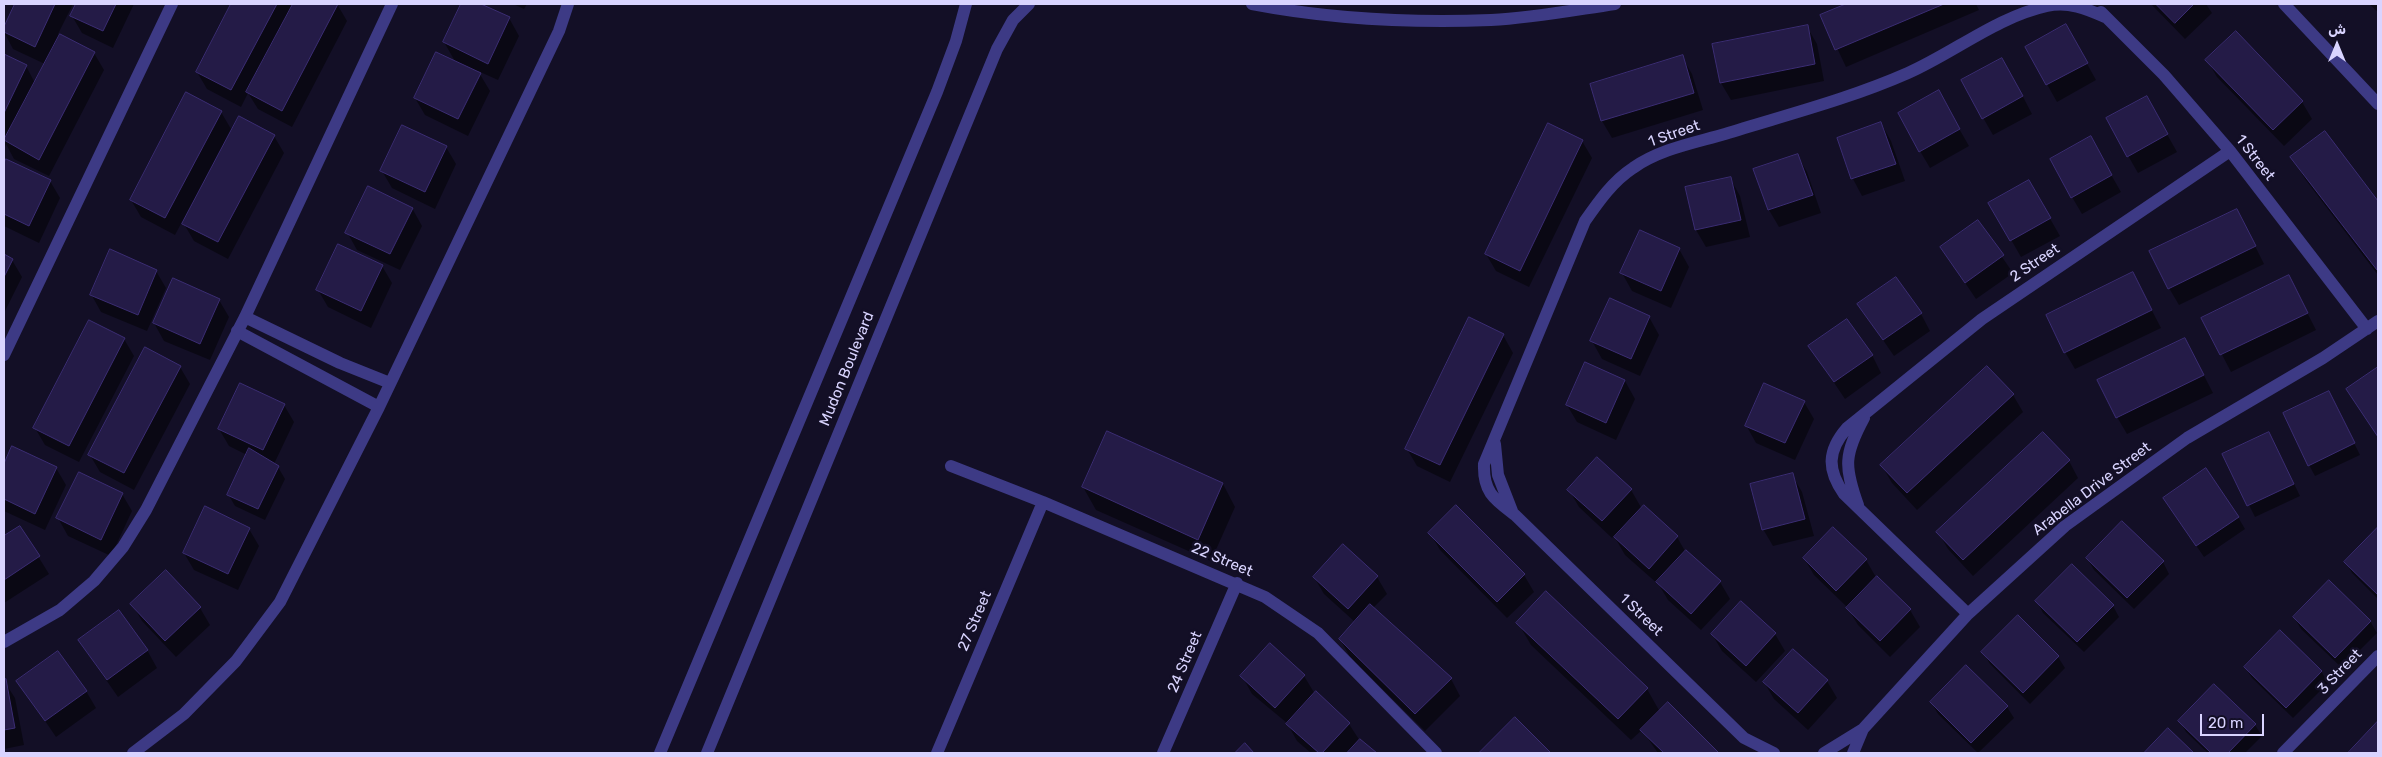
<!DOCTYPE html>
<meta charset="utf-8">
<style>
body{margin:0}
#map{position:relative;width:2382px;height:757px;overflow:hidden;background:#130f26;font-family:Rubik,Cairo,sans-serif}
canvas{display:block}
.frame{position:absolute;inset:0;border:5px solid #d9d4ff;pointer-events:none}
.north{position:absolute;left:2312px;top:20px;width:50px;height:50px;-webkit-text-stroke:4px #130f26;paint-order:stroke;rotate:0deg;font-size:14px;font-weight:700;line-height:20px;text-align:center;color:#d9d4ff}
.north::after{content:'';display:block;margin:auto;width:18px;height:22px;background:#d9d4ff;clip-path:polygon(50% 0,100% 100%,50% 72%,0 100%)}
.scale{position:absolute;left:2200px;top:714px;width:64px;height:22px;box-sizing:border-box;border:2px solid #d9d4ff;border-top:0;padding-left:6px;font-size:15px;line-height:18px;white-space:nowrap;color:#d9d4ff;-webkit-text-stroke:4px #130f26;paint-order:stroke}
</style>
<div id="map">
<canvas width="2382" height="757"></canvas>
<div class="frame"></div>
<div class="north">ش</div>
<div class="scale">20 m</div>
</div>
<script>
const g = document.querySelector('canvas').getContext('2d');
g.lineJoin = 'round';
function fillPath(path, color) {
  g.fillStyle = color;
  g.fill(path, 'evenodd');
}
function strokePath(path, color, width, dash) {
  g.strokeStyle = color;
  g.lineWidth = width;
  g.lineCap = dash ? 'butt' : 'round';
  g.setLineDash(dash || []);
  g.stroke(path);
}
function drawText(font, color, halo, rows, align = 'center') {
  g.font = font + ' Rubik,sans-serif';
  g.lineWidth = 5;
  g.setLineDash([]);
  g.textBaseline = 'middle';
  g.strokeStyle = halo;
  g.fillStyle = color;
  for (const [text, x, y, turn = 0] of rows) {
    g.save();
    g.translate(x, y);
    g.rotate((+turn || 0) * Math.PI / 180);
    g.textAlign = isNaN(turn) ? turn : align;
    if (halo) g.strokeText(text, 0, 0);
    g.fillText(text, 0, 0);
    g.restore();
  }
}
fillPath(new Path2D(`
 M 16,4 L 73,4 L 58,34 L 94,53 L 104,70 L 49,176 L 14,159 L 6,144 L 4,150 L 4,56 L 26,66 L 35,83 L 45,64 L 13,49 L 4,32 Z
 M 77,4 L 134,4 L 113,48 L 82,33 L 72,16 Z
 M 233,4 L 337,4 L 347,21 L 292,127 L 258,109 L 248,93 L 241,107 L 207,89 L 197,72 Z
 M 463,4 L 478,4 L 509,18 L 519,36 L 498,80 L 478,71 L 490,91 L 468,136 L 425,115 L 415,98 L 456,63 L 444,42 Z
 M 513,4 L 527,4 L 524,9 Z
 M 1849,4 L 1976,4 L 1979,10 L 1846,67 L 1822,16 Z
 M 2151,4 L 2206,4 L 2212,13 L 2185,39 Z
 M 2369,4 L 2378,4 L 2378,12 Z
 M 2066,26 L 2096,80 L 2057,102 L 2026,47 Z
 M 1807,27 L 1817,44 L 1824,81 L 1731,100 L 1721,83 Z
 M 2236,33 L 2302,102 L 2312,119 L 2284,146 L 2217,77 L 2207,60 Z
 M 1682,57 L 1692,74 L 1703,110 L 1612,138 L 1602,121 L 1591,84 Z
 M 2012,76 L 2032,114 L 1993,135 L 1962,81 Z
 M 1938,92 L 1969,146 L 1930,168 L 1920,151 Z
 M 2146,97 L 2177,152 L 2138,173 L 2107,119 Z
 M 221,112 L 231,129 L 175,235 L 141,217 L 131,200 Z
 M 1881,123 L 1891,141 L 1905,181 L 1862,196 L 1853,179 L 1838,139 Z
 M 2324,133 L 2378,203 L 2378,275 L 2305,179 L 2292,157 Z
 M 274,136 L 284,153 L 228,259 L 194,241 L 184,224 Z
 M 2090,138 L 2121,192 L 2082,214 L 2072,197 Z
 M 1582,141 L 1592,158 L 1529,287 L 1496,271 L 1486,254 Z
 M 446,147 L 456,164 L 435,209 L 392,188 L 382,171 Z
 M 1797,155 L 1807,172 L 1821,213 L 1779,227 L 1769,210 L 1755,170 Z
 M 7,161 L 50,181 L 60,198 L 39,243 L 4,226 L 4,167 Z
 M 1730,178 L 1740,196 L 1750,237 L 1706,247 L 1696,230 L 1687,188 Z
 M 2029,182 L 2060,236 L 2021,257 L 1990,203 Z
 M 412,208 L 422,226 L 400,270 L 357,250 L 347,232 Z
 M 2237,210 L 2264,264 L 2179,305 L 2169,288 Z
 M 1978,222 L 2013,273 L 1976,299 L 1941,247 Z
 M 1679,249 L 1689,267 L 1671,308 L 1632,291 L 1622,273 Z
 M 4,255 L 12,260 L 22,277 L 4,313 Z
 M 382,266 L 392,283 L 371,328 L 328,307 L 318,290 Z
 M 156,271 L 166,288 L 147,331 L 101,312 L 91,294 Z
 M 2133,274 L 2161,328 L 2075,369 L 2065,352 Z
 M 2289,277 L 2316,330 L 2231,372 L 2203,318 Z
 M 219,300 L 229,317 L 210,360 L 164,341 L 154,323 Z
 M 1859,305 L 1921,314 L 1930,331 L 1894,356 Z
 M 1649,317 L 1659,335 L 1640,376 L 1602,359 L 1592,341 Z
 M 1503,335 L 1513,353 L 1450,482 L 1417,466 L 1407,449 Z
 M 124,339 L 134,356 L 79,462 L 45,445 L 35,428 Z
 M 2185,339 L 2213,393 L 2127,434 L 2117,417 Z
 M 1810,347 L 1872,355 L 1881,373 L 1845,399 Z
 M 1586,364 L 1625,381 L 1635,399 L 1616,440 L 1577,422 L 1567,405 Z
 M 180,367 L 190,384 L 134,490 L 100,472 L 90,455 Z
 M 2378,368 L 2378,436 L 2347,389 Z
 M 2329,393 L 2360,455 L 2315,476 L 2309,465 Z
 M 2013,395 L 2023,412 L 1917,510 L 1892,483 L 1882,466 Z
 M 1804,402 L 1814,419 L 1795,460 L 1756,443 L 1746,425 Z
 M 284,405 L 294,422 L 274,464 L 278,467 L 285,479 L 265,520 L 235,506 L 228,494 L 247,455 L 229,446 L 219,429 Z
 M 1108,432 L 1223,484 L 1235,507 L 1211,561 L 1096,510 L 1083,487 Z
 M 2275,445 L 2300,496 L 2255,517 L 2224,455 Z
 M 13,448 L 56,468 L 66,485 L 45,530 L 4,511 L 4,467 Z
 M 2069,461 L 2078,478 L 1973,576 L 1948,549 L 1938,532 Z
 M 1792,475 L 1802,492 L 1814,536 L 1773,546 L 1763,529 Z
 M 1569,490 L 1631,490 L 1642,509 L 1644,506 L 1677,537 L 1685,551 L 1720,582 L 1730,599 L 1701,630 L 1668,600 L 1659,585 L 1625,555 L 1614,536 L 1612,538 L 1579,507 Z
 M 122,494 L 132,511 L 111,556 L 68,536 L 58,518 Z
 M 2172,510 L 2238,517 L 2245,529 L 2204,557 Z
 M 20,527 L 49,574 L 4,603 L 4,538 Z
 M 1833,528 L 1866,560 L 1877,579 L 1910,610 L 1920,627 L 1890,657 L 1858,625 L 1847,607 L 1814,575 L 1804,558 Z
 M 249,529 L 259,546 L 238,590 L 194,570 L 184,553 Z
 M 2378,529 L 2378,599 L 2352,573 L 2346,562 Z
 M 1430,533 L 1524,575 L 1534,592 L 1507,618 L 1440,550 Z
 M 2087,558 L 2163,562 L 2169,574 L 2134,609 L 2094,570 Z
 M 166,572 L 200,608 L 210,625 L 176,657 L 142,621 L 132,604 Z
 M 1314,577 L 1377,577 L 1387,594 L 1373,608 L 1451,679 L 1460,696 L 1425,731 L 1350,657 L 1340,639 L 1355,622 L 1324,594 Z
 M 2037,601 L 2113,606 L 2119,617 L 2084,652 L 2043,613 Z
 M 2018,617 L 2058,657 L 2065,668 L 2030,704 L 1990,664 L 1983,652 Z
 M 2294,617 L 2370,621 L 2377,633 L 2342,668 L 2301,629 Z
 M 1518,623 L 1647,689 L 1660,712 L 1668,704 L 1718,753 L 1658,753 L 1642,730 L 1631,740 L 1531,645 Z
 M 1712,634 L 1775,634 L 1785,651 L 1756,682 L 1722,651 Z
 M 79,641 L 147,650 L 157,668 L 118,697 Z
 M 1270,645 L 1304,676 L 1315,694 L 1349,724 L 1360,741 L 1375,753 L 1311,753 L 1297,741 L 1287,723 L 1252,694 L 1242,676 Z
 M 2245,667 L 2321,671 L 2328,683 L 2293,718 L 2252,678 Z
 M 4,681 L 15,698 L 24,745 L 4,749 Z
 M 18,681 L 86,691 L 96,708 L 56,737 Z
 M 1827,681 L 1837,698 L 1808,730 L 1774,699 L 1764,682 Z
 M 1931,702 L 2007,707 L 2014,718 L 1978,753 L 1938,714 Z
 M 1515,719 L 1549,753 L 1481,753 Z
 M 2180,721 L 2255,725 L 2262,736 L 2245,753 L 2208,753 L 2186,732 Z
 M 2378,723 L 2378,753 L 2351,753 L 2351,752 Z`), '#0007');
const building = new Path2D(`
 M 15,4 L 55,4 L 35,47 L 4,32 L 4,27 Z
 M 76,4 L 116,4 L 103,31 L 70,16 Z
 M 231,4 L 277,4 L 231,90 L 196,72 Z
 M 293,4 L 338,4 L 282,111 L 246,92 Z
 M 461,4 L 481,4 L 510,17 L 488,64 L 443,42 Z
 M 1846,4 L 1944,4 L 1835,50 L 1820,15 Z
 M 2156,4 L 2194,4 L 2175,23 Z
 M 2066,24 L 2088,63 L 2046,85 L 2025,47 Z
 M 1808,25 L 1815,64 L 1720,83 L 1712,44 Z
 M 2236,31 L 2303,101 L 2273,130 L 2205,60 Z
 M 60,34 L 95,52 L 39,160 L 4,140 Z
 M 436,52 L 481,73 L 458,119 L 414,98 Z
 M 4,54 L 27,65 L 4,113 Z
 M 1683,55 L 1694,93 L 1601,121 L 1590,84 Z
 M 2002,58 L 2023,96 L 1982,119 L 1961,80 Z
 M 1939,90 L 1960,129 L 1919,152 L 1898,113 Z
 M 186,92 L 222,111 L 165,218 L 130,200 Z
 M 2147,96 L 2168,134 L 2127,157 L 2106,118 Z
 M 239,116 L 275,135 L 218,242 L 182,224 Z
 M 1881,122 L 1896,164 L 1851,179 L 1837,138 Z
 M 1548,123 L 1583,140 L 1520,271 L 1485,254 Z
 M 402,125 L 447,146 L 425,192 L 380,171 Z
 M 2325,131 L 2378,201 L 2377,270 L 2290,157 Z
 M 2091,136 L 2112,175 L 2071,198 L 2050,159 Z
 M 1798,154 L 1813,195 L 1768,210 L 1753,169 Z
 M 6,159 L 51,180 L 29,226 L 4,214 L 4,164 Z
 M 1731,177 L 1741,220 L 1695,230 L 1685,187 Z
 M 2029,180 L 2051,218 L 2010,241 L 1988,203 Z
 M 368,186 L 413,208 L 390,254 L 345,233 Z
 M 2237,209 L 2256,246 L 2168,289 L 2149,251 Z
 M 1978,220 L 2004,255 L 1965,283 L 1940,247 Z
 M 1640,230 L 1680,248 L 1661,291 L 1620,273 Z
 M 338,244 L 383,265 L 361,311 L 316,290 Z
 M 110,249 L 157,270 L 138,315 L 90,295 Z
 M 4,254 L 13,259 L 4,277 Z
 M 2133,272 L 2152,310 L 2064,353 L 2046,315 Z
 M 2289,275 L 2308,313 L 2220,355 L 2201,318 Z
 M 1896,277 L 1922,313 L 1883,340 L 1857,304 Z
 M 173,278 L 220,299 L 200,344 L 153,323 Z
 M 1610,298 L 1650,316 L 1631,359 L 1590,341 Z
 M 1469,317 L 1504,334 L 1440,465 L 1405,449 Z
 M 1847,319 L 1873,355 L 1834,382 L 1808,346 Z
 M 89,320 L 125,338 L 69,446 L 33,428 Z
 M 2185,338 L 2204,375 L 2116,418 L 2097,380 Z
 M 145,347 L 181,366 L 124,473 L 88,455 Z
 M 1585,362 L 1625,380 L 1606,423 L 1566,405 Z
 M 1987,366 L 2014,394 L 1907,493 L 1880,465 Z
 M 2378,367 L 2378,437 L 2346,389 Z
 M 240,383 L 285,404 L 263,450 L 218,429 Z
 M 1764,383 L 1805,401 L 1785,443 L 1745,426 Z
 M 2329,391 L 2355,443 L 2308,466 L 2283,413 Z
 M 1107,431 L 1223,483 L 1198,540 L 1082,487 Z
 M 2043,432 L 2070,460 L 1963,560 L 1936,532 Z
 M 2269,432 L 2294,484 L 2247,506 L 2222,454 Z
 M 12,446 L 57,467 L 35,514 L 4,499 L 4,464 Z
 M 249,448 L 279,466 L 258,509 L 227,495 Z
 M 1597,457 L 1632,489 L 1602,521 L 1567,490 Z
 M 2206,468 L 2239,517 L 2196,546 L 2163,498 Z
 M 79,472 L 123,493 L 101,540 L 56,518 Z
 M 1793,473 L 1805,519 L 1762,530 L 1750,484 Z
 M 1456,505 L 1525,574 L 1497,602 L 1428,533 Z
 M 1644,505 L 1678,536 L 1649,569 L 1614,537 Z
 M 205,506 L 250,528 L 228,574 L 183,553 Z
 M 2122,521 L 2164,561 L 2127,598 L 2086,558 Z
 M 20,526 L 40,556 L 4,580 L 4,536 Z
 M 1833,527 L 1867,559 L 1836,591 L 1803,558 Z
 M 2378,527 L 2378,595 L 2344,562 Z
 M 1343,544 L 1378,576 L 1348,609 L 1313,577 Z
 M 1686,550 L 1721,581 L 1691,614 L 1656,582 Z
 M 2072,564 L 2114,605 L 2077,642 L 2035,601 Z
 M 166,570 L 201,607 L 165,641 L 130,604 Z
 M 1877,576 L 1911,609 L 1880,641 L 1846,608 Z
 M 2329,580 L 2371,621 L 2335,658 L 2293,617 Z
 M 1546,591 L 1648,688 L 1618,719 L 1516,623 Z
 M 1741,601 L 1776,633 L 1746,666 L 1711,634 Z
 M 1370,604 L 1452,678 L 1415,714 L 1339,639 Z
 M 119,610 L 148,650 L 107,680 L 78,640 Z
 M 2018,615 L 2059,656 L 2023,693 L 1981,652 Z
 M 2280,630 L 2322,671 L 2286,708 L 2244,667 Z
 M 1270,643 L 1305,675 L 1275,708 L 1240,676 Z
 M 1793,649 L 1828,680 L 1798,713 L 1763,682 Z
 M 58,651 L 87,691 L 45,721 L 16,681 Z
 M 1966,665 L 2008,706 L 1971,743 L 1930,702 Z
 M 6,679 L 15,728 L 4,730 L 4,680 Z
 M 2214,684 L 2256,724 L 2228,753 L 2211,753 L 2178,721 Z
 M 1316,691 L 1350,723 L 1322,753 L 1319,753 L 1286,724 Z
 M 1668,702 L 1719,753 L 1664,753 L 1640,730 Z
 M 1515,717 L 1551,753 L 1479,753 Z
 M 2378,721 L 2378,753 L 2350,753 L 2349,752 Z
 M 2168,728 L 2194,753 L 2144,753 Z
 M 1360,739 L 1377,753 L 1347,753 Z
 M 1245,743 L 1254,753 L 1235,753 Z`);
fillPath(building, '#241b47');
strokePath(building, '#3b2d73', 1);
strokePath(new Path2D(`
 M 1252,4 C 1330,19 1412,23 1491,20 C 1533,18 1574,10 1615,4
 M 2284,4 L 2378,104
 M 2101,12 L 2164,75 L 2230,151 L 2367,329
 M 245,317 L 340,363 L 390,383
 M 237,331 L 379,407
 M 4,355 L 172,4
 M 1495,444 L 1498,475 L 1512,511
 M 951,466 L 1043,502 L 1265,597 L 1318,633 L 1436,753
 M 1858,505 C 1844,466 1844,455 1864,418
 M 1968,614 L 1844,494 C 1827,470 1827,451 1847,428 L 1982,319 L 2230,151
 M 4,642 L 60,610 L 94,581 L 123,547 L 146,510 L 245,317 L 392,4
 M 133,753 L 184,714 L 236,661 L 280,602 L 379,407 L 559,31 L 568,4
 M 660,753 L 937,92 L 956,41 L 966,4
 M 707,753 L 997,49 L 1013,20 L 1029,4
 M 937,753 L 1043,502
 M 1163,753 L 1237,583
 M 1774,753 L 1744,738 L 1515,515 C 1494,499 1483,492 1484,464 L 1585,221 C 1599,201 1613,181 1633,168 C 1660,149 1694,143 1725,134 C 1786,115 1849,99 1908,73 C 1955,52 1997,17 2047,6 C 2068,1 2087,9 2105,17
 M 1824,753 L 1863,729 L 1968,614 L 2065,526 L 2187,438 L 2323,358 L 2378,321
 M 1853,753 L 1863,729
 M 2283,753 L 2378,656`), '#3d3a85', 12);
drawText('15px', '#d9d4ff', '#130f26', [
 ["1 Street",1674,134,-19],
 ["1 Street",2255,158,52],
 ["2 Street",2035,263,-34],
 ["Mudon Boulevard",847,369,-68],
 ["Arabella Drive Street",2092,489,-37],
 ["22 Street",1222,560,23],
 ["1 Street",1641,615,44],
 ["27 Street",975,621,-67],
 ["24 Street",1185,662,-67],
 ["3 Street",2340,672,-46]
]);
</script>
